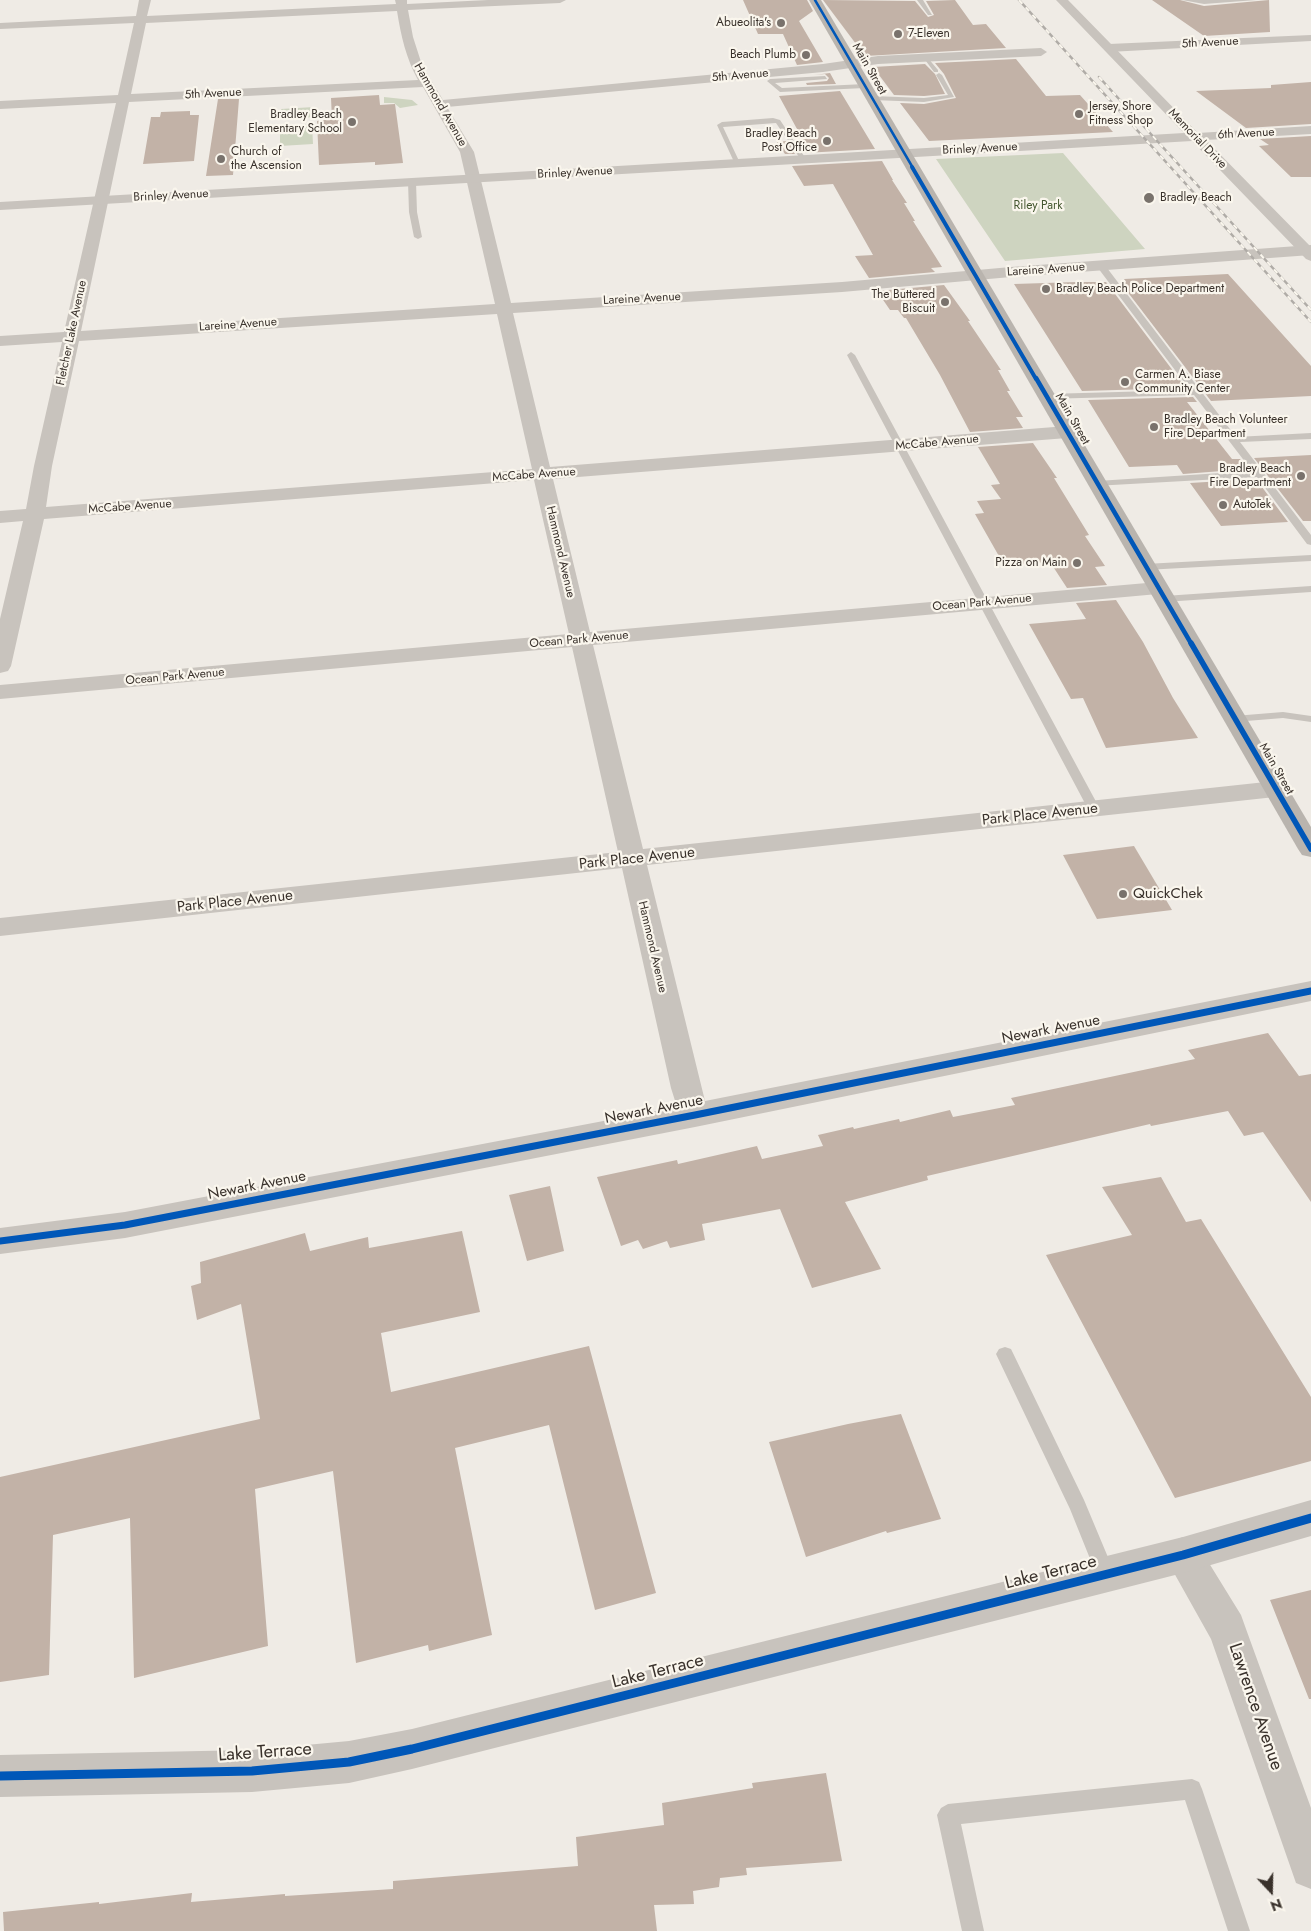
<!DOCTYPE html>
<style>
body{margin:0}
#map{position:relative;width:1311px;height:1931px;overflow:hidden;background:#efebe5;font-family:Jost,sans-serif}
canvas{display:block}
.north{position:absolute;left:1246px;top:1866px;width:50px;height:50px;-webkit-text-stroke:4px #faf6ed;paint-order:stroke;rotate:159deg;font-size:14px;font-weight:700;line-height:20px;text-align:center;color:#39312b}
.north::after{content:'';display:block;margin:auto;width:18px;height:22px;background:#39312b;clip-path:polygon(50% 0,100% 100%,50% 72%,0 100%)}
</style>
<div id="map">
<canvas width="1311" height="1931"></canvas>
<div class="north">N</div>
</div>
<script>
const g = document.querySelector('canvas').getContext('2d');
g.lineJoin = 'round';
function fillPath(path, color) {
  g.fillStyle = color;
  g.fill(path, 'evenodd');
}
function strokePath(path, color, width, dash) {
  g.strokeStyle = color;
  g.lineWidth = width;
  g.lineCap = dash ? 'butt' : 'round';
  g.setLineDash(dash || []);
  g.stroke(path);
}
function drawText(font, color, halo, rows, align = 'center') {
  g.font = font + ' Jost,sans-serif';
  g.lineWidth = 4.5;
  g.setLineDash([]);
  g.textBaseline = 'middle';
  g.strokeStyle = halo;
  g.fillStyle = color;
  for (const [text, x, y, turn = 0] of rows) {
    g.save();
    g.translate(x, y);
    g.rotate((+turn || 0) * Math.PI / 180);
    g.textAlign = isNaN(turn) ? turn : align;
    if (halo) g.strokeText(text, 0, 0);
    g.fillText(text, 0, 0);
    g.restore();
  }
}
fillPath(new Path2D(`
 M 384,97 L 412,100 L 418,105 L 400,108 L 394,103 L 384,103 Z
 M 314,107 L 315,117 L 282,119 L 281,109 Z
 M 312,124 L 313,144 L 280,146 L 280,126 Z
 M 1063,153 L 1145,249 L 1005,261 L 936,159 Z`), '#ced4c0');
fillPath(new Path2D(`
 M 743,0 L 807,0 L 813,11 L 799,21 L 823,62 L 797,65 L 783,34 L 758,34 Z
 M 823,0 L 915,1 L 928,17 L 934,15 L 926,1 L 955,0 L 973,25 L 986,24 L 1006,48 L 865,56 Z
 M 1152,0 L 1180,0 L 1204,6 L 1269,0 L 1270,32 L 1204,36 Z
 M 1016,59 L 1046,96 L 1080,95 L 1113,132 L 929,141 L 900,103 L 924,104 L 956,98 L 944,74 L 935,63 Z
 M 925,64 L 935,74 L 945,94 L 924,96 L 894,95 L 873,67 Z
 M 830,73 L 836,84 L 807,85 L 806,83 L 827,81 L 829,78 L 825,74 L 814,75 Z
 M 1311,82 L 1311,124 L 1246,128 L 1196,91 L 1271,88 L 1271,85 Z
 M 840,91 L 875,149 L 804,153 L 800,146 L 794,145 L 791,148 L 795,154 L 785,154 L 777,142 L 786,141 L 789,144 L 793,144 L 796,140 L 803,140 L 779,96 Z
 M 379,95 L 380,105 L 395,104 L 403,163 L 375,165 L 375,162 L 319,165 L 317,121 L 332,119 L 331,98 Z
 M 218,99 L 239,99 L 233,175 L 206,176 Z
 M 190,111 L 190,115 L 199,115 L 194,161 L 143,164 L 151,117 L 160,117 L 161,112 Z
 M 1311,136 L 1311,177 L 1291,177 L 1259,146 L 1269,145 L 1260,139 Z
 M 882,161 L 893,180 L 892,180 L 907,203 L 904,203 L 915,221 L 913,221 L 942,267 L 931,268 L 935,272 L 869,278 L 855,256 L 873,255 L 833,184 L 804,186 L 792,166 Z
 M 1228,274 L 1311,366 L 1311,396 L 1211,401 L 1120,282 L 1126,282 L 1124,279 Z
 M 1077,282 L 1106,282 L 1186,388 L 1082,391 L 1014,284 Z
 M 944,285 L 970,321 L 968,321 L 1001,370 L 998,370 L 1010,391 L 1007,391 L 1023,417 L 1016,417 L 1023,428 L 970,432 L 940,375 L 906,318 L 904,318 L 898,310 L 890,310 L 877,291 Z
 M 1193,397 L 1197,402 L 1187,402 L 1232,459 L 1240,459 L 1248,469 L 1183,474 L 1177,465 L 1129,467 L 1088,400 Z
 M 1033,443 L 1057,478 L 1054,478 L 1089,535 L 1085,536 L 1105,566 L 1095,567 L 1107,585 L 1067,588 L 1050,562 L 1004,565 L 975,514 L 984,513 L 977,501 L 1001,499 L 991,485 L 1000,484 L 978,447 Z
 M 1311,455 L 1311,521 L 1303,521 L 1254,458 Z
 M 1256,479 L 1288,522 L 1221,526 L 1190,483 Z
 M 1116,600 L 1143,642 L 1173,698 L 1198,738 L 1106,748 L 1083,698 L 1071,699 L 1029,624 L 1086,619 L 1076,603 Z
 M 1134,846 L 1172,910 L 1097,919 L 1063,855 Z
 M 1268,1033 L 1299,1076 L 1311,1074 L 1311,1202 L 1263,1132 L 1244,1136 L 1228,1111 L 1151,1126 L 1150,1124 L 927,1176 L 928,1180 L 845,1202 L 881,1269 L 812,1288 L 780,1209 L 702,1224 L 705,1240 L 670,1248 L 667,1241 L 643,1249 L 638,1240 L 621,1246 L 597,1177 L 677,1160 L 678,1164 L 757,1146 L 762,1159 L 823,1146 L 818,1135 L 853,1127 L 854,1129 L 899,1119 L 900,1122 L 950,1110 L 953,1117 L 1015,1105 L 1011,1098 L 1195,1059 L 1188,1050 Z
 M 1161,1177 L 1186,1222 L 1201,1219 L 1311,1397 L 1311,1461 L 1175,1498 L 1046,1255 L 1132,1235 L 1102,1187 Z
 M 550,1186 L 564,1251 L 527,1261 L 509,1195 Z
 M 462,1231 L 480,1312 L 381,1333 L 391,1392 L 589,1346 L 656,1593 L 595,1610 L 549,1425 L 455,1448 L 492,1635 L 429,1651 L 428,1645 L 356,1663 L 333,1471 L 255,1489 L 268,1646 L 134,1678 L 130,1518 L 53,1535 L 49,1675 L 0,1682 L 0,1477 L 260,1419 L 241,1304 L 197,1320 L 191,1286 L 201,1283 L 200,1262 L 305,1233 L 310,1251 L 368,1237 L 369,1248 Z
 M 901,1414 L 941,1519 L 887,1533 L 886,1531 L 806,1557 L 769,1442 L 848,1424 Z
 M 1311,1590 L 1311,1699 L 1309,1699 L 1270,1600 Z
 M 826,1773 L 842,1861 L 746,1868 L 747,1875 L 720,1878 L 719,1887 L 693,1891 L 694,1904 L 654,1905 L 657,1931 L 4,1931 L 3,1912 L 99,1902 L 99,1904 L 192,1893 L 191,1902 L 285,1894 L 285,1896 L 393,1889 L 393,1881 L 578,1866 L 576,1837 L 664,1825 L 662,1803 L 753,1788 L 752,1783 Z`), '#c2b2a7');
fillPath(new Path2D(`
 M 917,0 L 923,0 L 932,15 L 928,15 Z
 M 1182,0 L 1256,0 L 1204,4 Z
 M 923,57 L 927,57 L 938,70 L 938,72 L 934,72 Z
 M 939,73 L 942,75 L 954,97 L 924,102 L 873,100 L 870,98 L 873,96 L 924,98 L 948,95 L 936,75 Z
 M 825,76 L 827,79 L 775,83 L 782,88 L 865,84 L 868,86 L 865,88 L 780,92 L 767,81 L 770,79 Z
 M 773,118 L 780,120 L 794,141 L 793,142 L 789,142 L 776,123 L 723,127 L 740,163 L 735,164 L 717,125 L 722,122 Z
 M 794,147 L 798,147 L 806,159 L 805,160 L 801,160 L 793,148 Z
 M 412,180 L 416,182 L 417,212 L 422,237 L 418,239 L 414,237 L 409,212 L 408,182 Z
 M 1098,264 L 1104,264 L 1236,437 L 1311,433 L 1311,439 L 1240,442 L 1311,535 L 1311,545 L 1307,544 L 1257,477 L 1094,486 L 1094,482 L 1097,481 L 1252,471 L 1194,395 L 1044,399 L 1044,395 L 1047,394 L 1190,390 L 1098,268 Z
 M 851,352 L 855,355 L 1100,809 L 1098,812 L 1090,812 L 1088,809 L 847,355 Z
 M 1311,555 L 1311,561 L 1145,570 L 1140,567 L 1145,564 Z
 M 1311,586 L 1311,592 L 1164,602 L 1159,599 L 1164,596 Z
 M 1283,712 L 1311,716 L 1311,722 L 1283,718 L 1234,722 L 1228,719 L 1234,716 Z
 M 1005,1347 L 1011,1349 L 1084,1500 L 1115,1574 L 1113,1581 L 1106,1583 L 1099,1581 L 1070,1509 L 996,1354 L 999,1349 Z
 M 1192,1779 L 1199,1782 L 1202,1789 L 1250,1931 L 1228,1931 L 1185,1800 L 961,1824 L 984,1931 L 962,1931 L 937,1815 L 941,1808 L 948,1804 Z`), '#c8c3bd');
fillPath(new Path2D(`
 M 139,0 L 151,0 L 147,16 L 396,4 L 395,0 L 407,0 L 407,4 L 488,0 L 566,0 L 560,3 L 408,10 L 413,37 L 422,65 L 443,100 L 823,64 L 878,56 L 1041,48 L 1047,52 L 1041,56 L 878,64 L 823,72 L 447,107 L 474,152 L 511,303 L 842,282 L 1011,267 L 1311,245 L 1311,255 L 1011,277 L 842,292 L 513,313 L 550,467 L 1067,426 L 1074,428 L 1076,432 L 1074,436 L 1067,438 L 553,479 L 590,632 L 1158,582 L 1165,584 L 1169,588 L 1165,592 L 1158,594 L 593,645 L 643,849 L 1275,781 L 1284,784 L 1287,789 L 1284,794 L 1275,797 L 647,865 L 705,1101 L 1311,981 L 1311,1001 L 695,1127 L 125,1238 L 0,1254 L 0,1228 L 125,1212 L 677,1107 L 671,1088 L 622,868 L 0,936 L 0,918 L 618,852 L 572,647 L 0,699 L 0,685 L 569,634 L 534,480 L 44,519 L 11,666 L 8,671 L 0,673 L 0,619 L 23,521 L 0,523 L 0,511 L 26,509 L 34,466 L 62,342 L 0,346 L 0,336 L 64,332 L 116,103 L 0,109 L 0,101 L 118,95 L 134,23 L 0,29 L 0,23 L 136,16 ZM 397,11 C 401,36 406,58 418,80 L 131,94 L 146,23 ZM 423,87 L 460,152 L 495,304 L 81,331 L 129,102 ZM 497,314 L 532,469 L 46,507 L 52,466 L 79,341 Z
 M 1311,35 L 1311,41 L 1109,52 L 1103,48 L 1109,44 Z
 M 1183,1537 L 1196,1542 L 1241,1615 L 1246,1629 L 1311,1808 L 1311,1889 L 1296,1883 L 1211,1639 L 1164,1555 L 1170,1542 Z`), '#c8c3bd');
fillPath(new Path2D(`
 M 1056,0 L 1068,0 L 1198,133 L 1311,126 L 1311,134 L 1206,140 L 1311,247 L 1311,261 L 1306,259 L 1192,141 L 0,210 L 0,202 L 1184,133 Z
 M 1311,1500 L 1311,1536 L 1183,1573 L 412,1769 L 349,1783 L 252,1792 L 0,1797 L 0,1755 L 252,1750 L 349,1741 L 412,1729 L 1183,1537 Z`), '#c8c3bd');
fillPath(new Path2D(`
 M 809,0 L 821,0 L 1311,827 L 1311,857 L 1302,855 L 1298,849 Z`), '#b9b4ae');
const rail = new Path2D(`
 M 1019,0 L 1311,322
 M 1099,77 L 1311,310`);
strokePath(rail, '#b0aca7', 2.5);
strokePath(rail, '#faf6ed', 2, [5]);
strokePath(new Path2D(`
 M 815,0 L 913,168`), '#0057b8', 2.5);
strokePath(new Path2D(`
 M 912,167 L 1036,379`), '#0057b8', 4);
strokePath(new Path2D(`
 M 1036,378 L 1192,645`), '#0057b8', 4.5);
strokePath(new Path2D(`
 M 1191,643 L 1311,849`), '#0057b8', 5.5);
strokePath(new Path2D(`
 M 0,1241 L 125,1225 L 695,1115 L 1311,991`), '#0057b8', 7);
strokePath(new Path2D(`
 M 0,1776 L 252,1771 L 349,1762 L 412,1749 L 1183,1555 L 1311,1518`), '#0057b8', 9);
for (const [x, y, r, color] of [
 [781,23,5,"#79726c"],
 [898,34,5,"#79726c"],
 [806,55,5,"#79726c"],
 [1079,114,5,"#79726c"],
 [352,122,5,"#79726c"],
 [827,141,5,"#79726c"],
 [221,159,5,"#79726c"],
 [1149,198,6,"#79726c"],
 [1046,289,5,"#79726c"],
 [945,302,5,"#79726c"],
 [1125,382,5,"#79726c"],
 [1154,427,5,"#79726c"],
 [1301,476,5,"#79726c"],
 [1223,505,5,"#79726c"],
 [1077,563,5,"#79726c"],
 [1123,894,5,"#79726c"]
]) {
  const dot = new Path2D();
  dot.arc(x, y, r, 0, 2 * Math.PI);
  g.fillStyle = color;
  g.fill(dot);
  strokePath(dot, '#faf6ed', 2);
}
drawText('12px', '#39312b', '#faf6ed', [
 ["Abueolita's",771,23,"right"],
 ["7-Eleven",908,34],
 ["Beach Plumb",796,55,"right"],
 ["Jersey Shore",1089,107],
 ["Fitness Shop",1089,121],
 ["Bradley Beach",342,115,"right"],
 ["Elementary School",342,129,"right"],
 ["Bradley Beach",817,134,"right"],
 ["Post Office",817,148,"right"],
 ["Church of",231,152],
 ["the Ascension",231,166],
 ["Bradley Beach",1160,198],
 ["Bradley Beach Police Department",1056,289],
 ["The Buttered",935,295,"right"],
 ["Biscuit",935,309,"right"],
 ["Carmen A. Biase",1135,375],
 ["Community Center",1135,389],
 ["Bradley Beach Volunteer",1164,420],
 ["Fire Department",1164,434],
 ["Bradley Beach",1291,469,"right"],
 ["Fire Department",1291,483,"right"],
 ["AutoTek",1233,505],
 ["Pizza on Main",1067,563,"right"]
], 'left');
drawText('12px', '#39312b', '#faf6ed', [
 ["5th Avenue",1210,43,-3],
 ["Main Street",869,69,60],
 ["5th Avenue",740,76,-5],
 ["5th Avenue",213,94,-3],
 ["Hammond Avenue",440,105,60],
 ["6th Avenue",1246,134,-3],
 ["Memorial Drive",1197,139,46],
 ["Brinley Avenue",980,149,-3],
 ["Brinley Avenue",575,173,-3],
 ["Brinley Avenue",171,196,-3],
 ["Lareine Avenue",1046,270,-4],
 ["Lareine Avenue",642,299,-3],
 ["Lareine Avenue",238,325,-4],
 ["Fletcher Lake Avenue",72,333,-78],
 ["Main Street",1072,419,60],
 ["McCabe Avenue",937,443,-5],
 ["McCabe Avenue",534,475,-4],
 ["McCabe Avenue",130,507,-4],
 ["Hammond Avenue",560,552,77],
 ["Ocean Park Avenue",982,603,-5],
 ["Ocean Park Avenue",579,640,-5],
 ["Ocean Park Avenue",175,677,-5],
 ["Main Street",1276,769,60],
 ["Hammond Avenue",652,947,77]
]);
drawText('12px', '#44572f', '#faf6ed', [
 ["Riley Park",1038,206]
]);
drawText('15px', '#39312b', '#faf6ed', [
 ["Park Place Avenue",1040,815,-6],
 ["Park Place Avenue",637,859,-6],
 ["Park Place Avenue",235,902,-6],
 ["Newark Avenue",1051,1030,-11],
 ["Newark Avenue",654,1110,-11],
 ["Newark Avenue",257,1186,-11]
]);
drawText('15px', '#39312b', '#faf6ed', [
 ["QuickChek",1133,894]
], 'left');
drawText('18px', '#39312b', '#faf6ed', [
 ["Lake Terrace",1051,1573,-14],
 ["Lake Terrace",658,1672,-14],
 ["Lawrence Avenue",1255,1707,71],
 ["Lake Terrace",265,1753,-4]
]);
</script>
